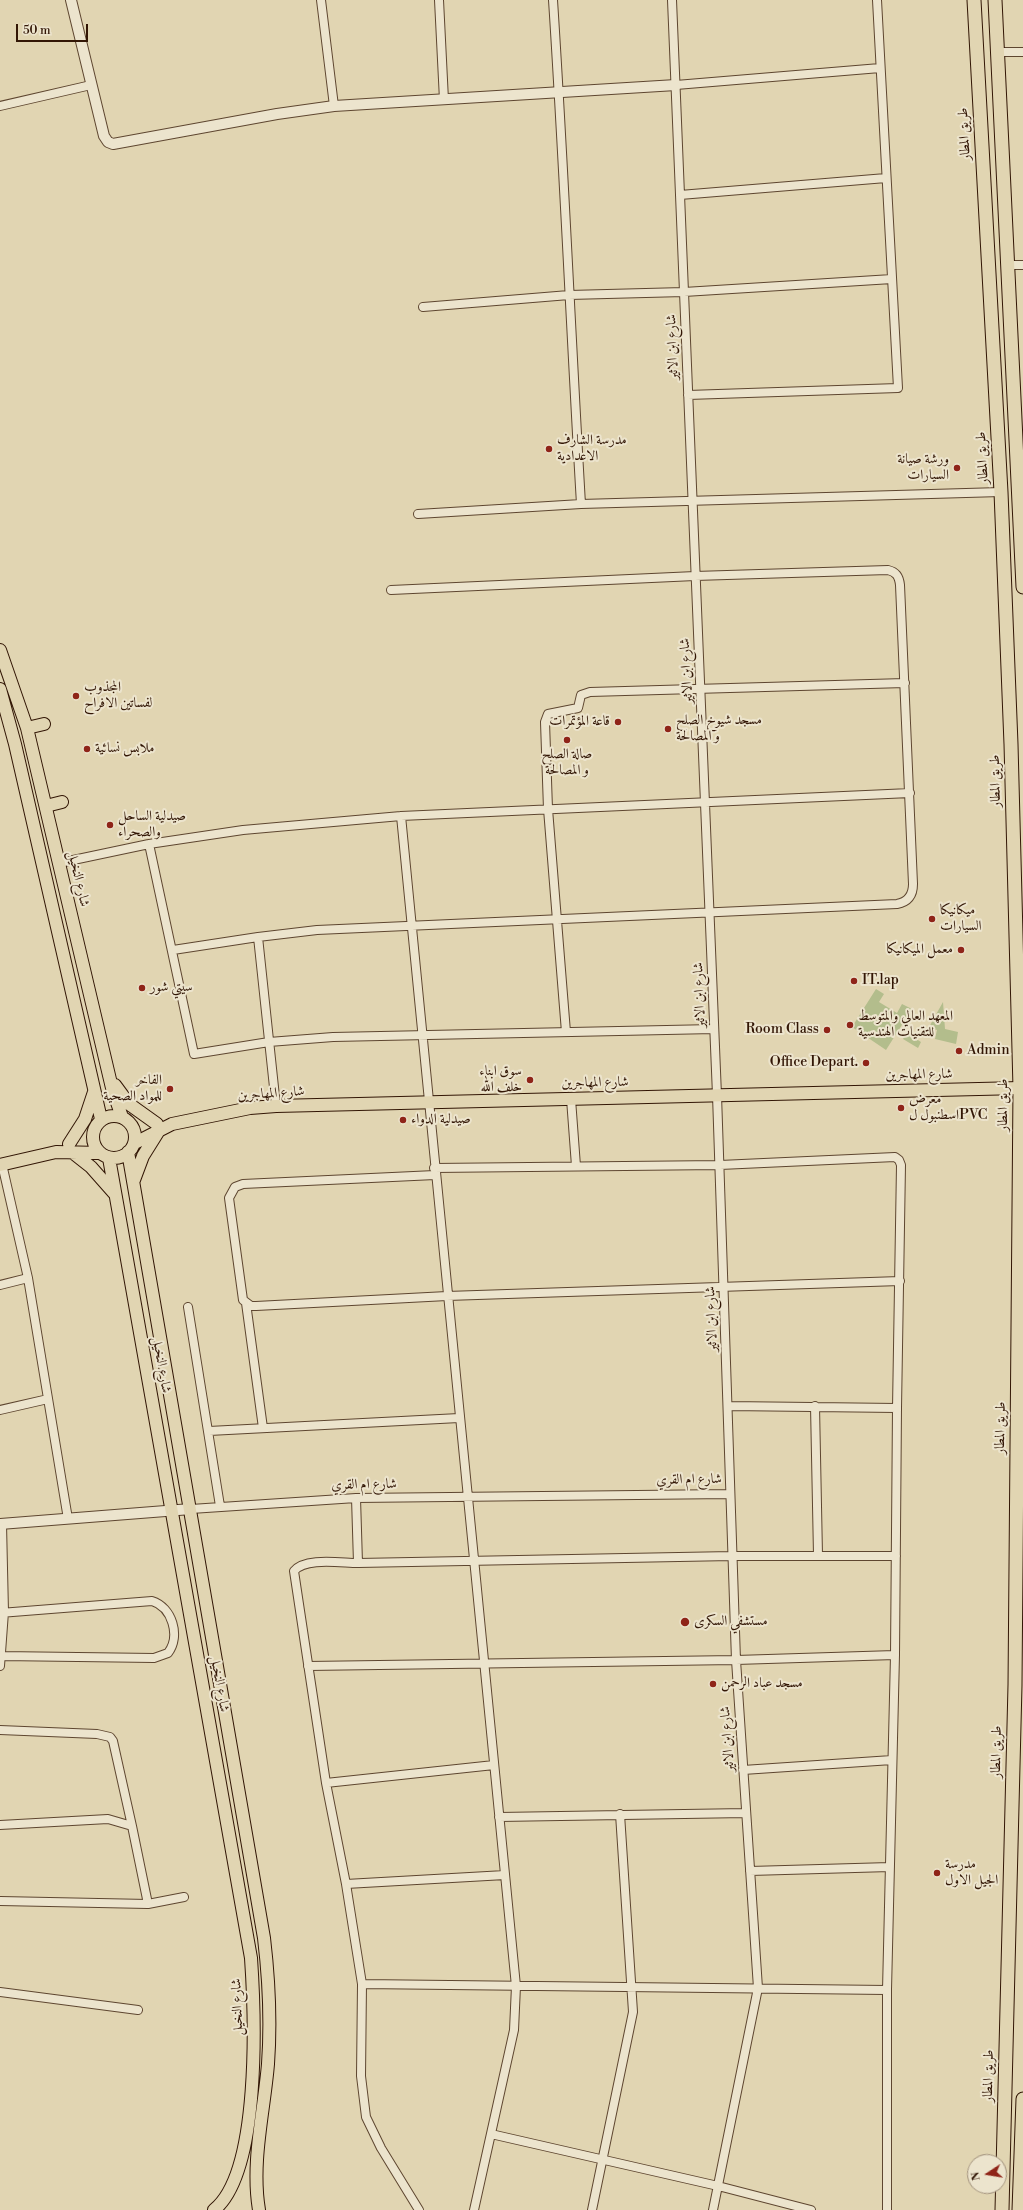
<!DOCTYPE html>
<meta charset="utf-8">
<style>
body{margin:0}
#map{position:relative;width:1023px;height:2210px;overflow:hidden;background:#e1d5b2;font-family:"Libre Bodoni",serif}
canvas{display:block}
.north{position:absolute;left:967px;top:2154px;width:40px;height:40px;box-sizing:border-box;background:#ece4cd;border:1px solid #a2927d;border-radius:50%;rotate:258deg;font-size:11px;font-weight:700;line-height:16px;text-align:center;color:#321605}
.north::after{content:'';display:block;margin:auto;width:14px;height:18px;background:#8f2418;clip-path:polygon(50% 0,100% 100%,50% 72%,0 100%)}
.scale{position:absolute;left:16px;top:24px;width:72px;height:18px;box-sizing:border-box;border:2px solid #321605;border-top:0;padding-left:5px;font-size:12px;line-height:14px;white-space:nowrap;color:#321605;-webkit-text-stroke:3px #ece4cd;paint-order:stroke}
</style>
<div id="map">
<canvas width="1023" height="2210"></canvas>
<div class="north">N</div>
<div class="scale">50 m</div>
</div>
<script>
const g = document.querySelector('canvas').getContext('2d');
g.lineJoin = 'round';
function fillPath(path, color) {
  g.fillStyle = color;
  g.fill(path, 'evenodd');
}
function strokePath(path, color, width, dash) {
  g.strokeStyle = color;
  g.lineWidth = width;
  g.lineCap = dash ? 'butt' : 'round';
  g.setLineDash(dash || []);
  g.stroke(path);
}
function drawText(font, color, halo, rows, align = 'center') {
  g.font = font + ' "Libre Bodoni",Amiri,serif';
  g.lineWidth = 4;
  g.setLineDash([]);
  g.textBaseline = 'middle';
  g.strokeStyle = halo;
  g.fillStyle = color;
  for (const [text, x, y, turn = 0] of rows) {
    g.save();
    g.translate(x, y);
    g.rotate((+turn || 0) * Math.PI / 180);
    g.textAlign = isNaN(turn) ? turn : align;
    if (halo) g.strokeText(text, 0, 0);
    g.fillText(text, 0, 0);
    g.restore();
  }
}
fillPath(new Path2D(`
 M 876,989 L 884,994 L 879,1002 L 897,1013 L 902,1004 L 912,1009 L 886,1050 L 852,1027 Z
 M 943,1002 L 945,1029 L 958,1032 L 956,1044 L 935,1039 L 937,1030 L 929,1027 Z
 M 907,1033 L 921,1042 L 918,1048 L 903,1039 Z`), '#b3bd8c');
const minor = new Path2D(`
 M 321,0 L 334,106
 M 439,0 L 444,100
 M 553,0 C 564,168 571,336 581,504
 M 672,0 L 717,1095 L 736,1660 L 758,1988 L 713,2210
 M 998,52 L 1023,52
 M 676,85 L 880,68
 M 0,106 L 91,85
 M 680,195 L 886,178
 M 1006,265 L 1023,265
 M 423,307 L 569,295 L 684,292 L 892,279
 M 688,395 L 898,388 L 877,0
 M 418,514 L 581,504 L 1001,492
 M 401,816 L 516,1986 L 514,2030 L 474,2210
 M 149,844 L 194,1054 L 269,1042 L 333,1037 L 714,1029
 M 59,863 L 149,844 L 243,830 L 401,816 L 910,793
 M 258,937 L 317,930 L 897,904 C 908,902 913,895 913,884 L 900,585 C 899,576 896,572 888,570 L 695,576 L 391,590
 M 173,950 L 258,937 L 276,1106
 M 566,1032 L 548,809 L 545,722 L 548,714 L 578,708 L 581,695 L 590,692 L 905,683
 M 571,1099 L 576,1166
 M 2,1164 L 28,1278 L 68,1519
 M 434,1168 L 720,1165 L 895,1157 L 899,1160 L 901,1165 L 897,1408
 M 435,1175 L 243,1184 L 235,1187 L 229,1198 L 243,1300 L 251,1306 L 256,1306 L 447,1296 L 900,1281
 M 0,1285 L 28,1278
 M 246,1303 L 263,1428
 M 188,1307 L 220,1506
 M 728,1406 L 897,1408 L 895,1655 L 887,1990 L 887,2210
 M 815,1406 L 818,1555
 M 0,1410 L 48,1399
 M 209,1431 L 459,1418
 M 356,1498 L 358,1563
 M 191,1509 L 356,1498 L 730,1494
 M 0,1613 L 152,1601 C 172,1607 181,1636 168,1653 L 154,1658 L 1,1656
 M 0,1666 L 4,1612 L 2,1524
 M 308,1666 L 736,1660 L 895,1655
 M 0,1730 L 97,1734 L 110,1737 L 113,1741 L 132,1826
 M 743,1770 L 892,1760
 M 326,1783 L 494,1765
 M 499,1817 L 746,1813
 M 0,1825 L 108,1819 L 132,1826 L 148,1904
 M 750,1871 L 890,1867
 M 346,1884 L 505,1875
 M 0,1901 L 148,1904 L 184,1897
 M 362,1984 L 887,1990
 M 0,1992 L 138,2010
 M 491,2134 L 718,2186 L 811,2210
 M 419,2210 L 381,2148 L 366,2117 L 361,2076 L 362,1984 L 346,1884 L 326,1783 L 294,1571 C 305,1557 341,1563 358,1563 L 732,1556 L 896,1556
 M 592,2210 L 633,2012 L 620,1814`);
const tertiary = new Path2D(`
 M 71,0 L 104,136 L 108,142 L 113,144 L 277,114 L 334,106 L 676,85
 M 0,1524 L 191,1509`);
const primary = new Path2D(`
 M 0,650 L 27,728 L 112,1088 L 122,1117
 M 0,689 L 15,744 L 101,1119
 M 27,728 L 44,724
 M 46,806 L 62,802
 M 115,1085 L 129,1104 L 157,1124
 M93 1137a21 21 0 1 1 42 0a21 21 0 1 1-42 0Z
 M 135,1143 L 172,1124 L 250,1108 L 276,1106 L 1020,1088
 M 69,1144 L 85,1119 L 94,1092
 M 72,1152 L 91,1167 L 114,1193
 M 128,1152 L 264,1938 C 269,1980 271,2022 268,2064 C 264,2112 251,2162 259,2210
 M 109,1158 L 251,1958 C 255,2016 261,2172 214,2210
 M 0,1165 L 56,1152 L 100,1153
 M 134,1180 L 143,1156 L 158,1132`);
const trunk = new Path2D(`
 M 974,0 L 1001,492 L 1011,744 L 1020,1088 L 1015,1685 L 1002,2210
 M 995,0 L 1023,587
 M 1019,2210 L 1023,2099`);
strokePath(minor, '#5e4630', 10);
strokePath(tertiary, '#5e4630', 12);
strokePath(primary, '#321605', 14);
strokePath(trunk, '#321605', 15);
strokePath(minor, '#ece4cd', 8);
strokePath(tertiary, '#ece4cd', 10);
strokePath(primary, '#e1d5b2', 12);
strokePath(trunk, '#e1d5b2', 13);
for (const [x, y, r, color] of [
 [549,449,4,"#8f2418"],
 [957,468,4,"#8f2418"],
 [76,696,4,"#8f2418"],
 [618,722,4,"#8f2418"],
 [668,729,4,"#8f2418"],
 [567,740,4,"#8f2418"],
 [87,749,4,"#8f2418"],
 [110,825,4,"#8f2418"],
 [932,919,4,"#8f2418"],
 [961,950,4,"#8f2418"],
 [854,981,4,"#8f2418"],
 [142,988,4,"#8f2418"],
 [850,1025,4,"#8f2418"],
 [827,1030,4,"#8f2418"],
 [959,1051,4,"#8f2418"],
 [866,1063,4,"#8f2418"],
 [530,1080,4,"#8f2418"],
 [170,1089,4,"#8f2418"],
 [901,1108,4,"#8f2418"],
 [403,1120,4,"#8f2418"],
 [685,1622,5,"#8f2418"],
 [713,1684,4,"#8f2418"],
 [937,1873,4,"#8f2418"]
]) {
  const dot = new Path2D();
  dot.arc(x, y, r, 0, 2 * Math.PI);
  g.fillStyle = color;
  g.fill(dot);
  strokePath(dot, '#ece4cd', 1.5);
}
drawText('14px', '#321605', '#ece4cd', [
 ["طريق المطار",965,134,-93],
 ["شارع ابن الاثير",673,347,-92],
 ["طريق المطار",983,458,-93],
 ["شارع ابن الاثير",687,671,-93],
 ["طريق المطار",996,781,-91],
 ["شارع النخيل",78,879,77],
 ["شارع ابن الاثير",700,995,-92],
 ["شارع المهاجرين",919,1075,-1],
 ["شارع المهاجرين",595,1083,-1],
 ["شارع المهاجرين",271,1094,-4],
 ["طريق المطار",1004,1105,-90],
 ["شارع ابن الاثير",712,1319,-92],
 ["شارع النخيل",161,1365,80],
 ["طريق المطار",1001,1428,-89],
 ["شارع ام القري",689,1480,-1],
 ["شارع ام القري",364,1485,-1],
 ["شارع النخيل",219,1684,80],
 ["شارع ابن الاثير",728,1739,-94],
 ["طريق المطار",997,1752,-89],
 ["شارع النخيل",238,2007,-92],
 ["طريق المطار",989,2076,-89]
]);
drawText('14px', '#321605', '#ece4cd', [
 ["مدرسة الشارف",557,441],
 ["الاعدادية",557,457],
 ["ورشة صيانة",949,460,"right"],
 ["السيارات",949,476,"right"],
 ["المجذوب",84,688],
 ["لفساتين الافراح",84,704],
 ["مسجد شيوخ الصلح",676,721],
 ["و المصالحة",676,737],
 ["قاعة المؤتمرات",610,722,"right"],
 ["ملابس نسائية",95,749],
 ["صالة الصلح",567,755,"center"],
 ["و المصالحة",567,771,"center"],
 ["صيدلية الساحل",118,817],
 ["والصحراء",118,833],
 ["ميكانيكا",940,911],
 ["السيارات",940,927],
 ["معمل الميكانيكا",953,950,"right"],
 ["IT.lap",862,981],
 ["سيتي شور",150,988],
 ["المعهد العالي والمتوسط",858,1017],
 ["للتقنيات الهندسية",858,1033],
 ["Room Class",819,1030,"right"],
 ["Admin",967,1051],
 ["Office Depart.",858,1063,"right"],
 ["سوق ابناء",522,1072,"right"],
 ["خلف الله",522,1088,"right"],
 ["الفاخر",162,1081,"right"],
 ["للمواد الصحية",162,1097,"right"],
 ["معرض",909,1100],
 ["اسطنبول لPVC",909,1116],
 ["صيدلية الدواء",411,1120],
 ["مستشفي السكرى",694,1622],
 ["مسجد عباد الرحمن",721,1684],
 ["مدرسة",945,1865],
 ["الجيل الاول",945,1881]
], 'left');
</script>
